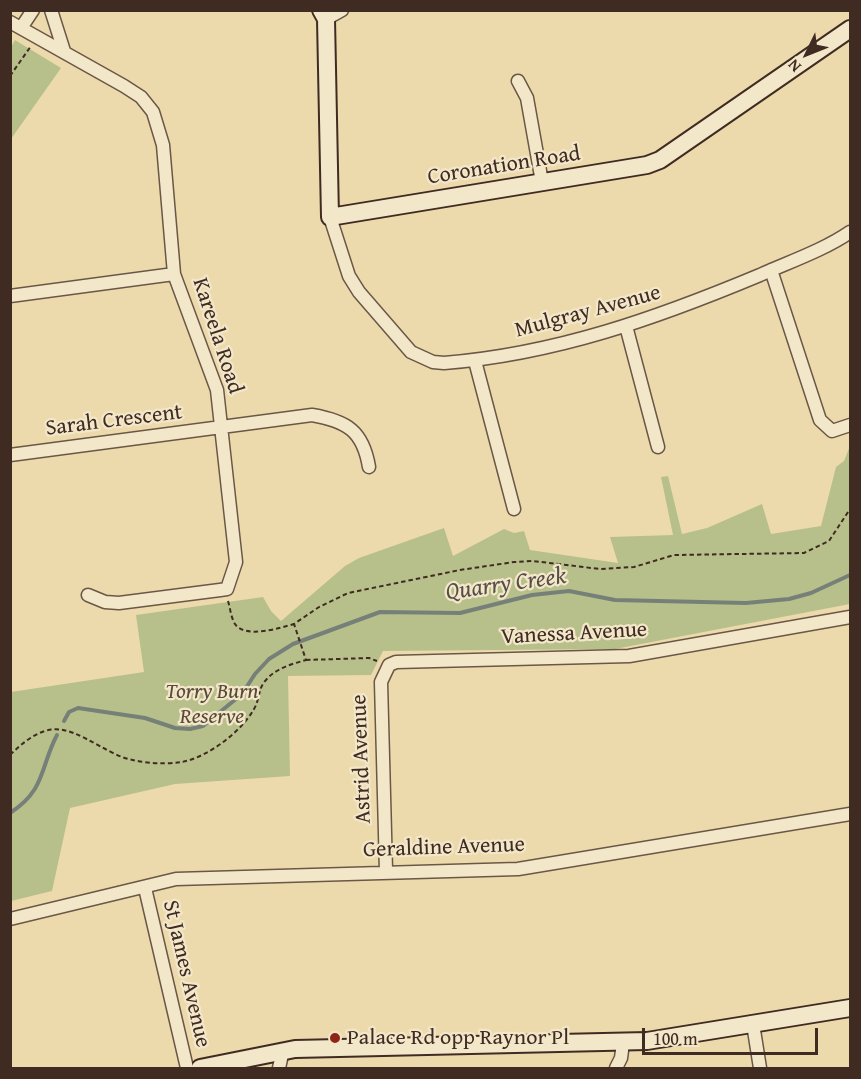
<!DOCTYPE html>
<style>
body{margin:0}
#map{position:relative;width:861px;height:1079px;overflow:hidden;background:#ecdaad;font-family:"Gentium Book Plus",serif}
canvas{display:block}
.frame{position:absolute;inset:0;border:12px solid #402b23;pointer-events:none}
.north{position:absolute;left:777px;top:24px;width:60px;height:60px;-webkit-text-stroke:4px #f3e7ca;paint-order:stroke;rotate:227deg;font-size:16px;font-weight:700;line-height:24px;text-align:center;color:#402b23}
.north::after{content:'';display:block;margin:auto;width:21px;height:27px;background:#402b23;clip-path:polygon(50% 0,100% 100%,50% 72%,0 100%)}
.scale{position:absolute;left:642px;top:1028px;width:176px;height:27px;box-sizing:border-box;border:3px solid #402b23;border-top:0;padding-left:8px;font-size:18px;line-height:21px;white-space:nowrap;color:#402b23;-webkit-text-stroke:4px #f3e7ca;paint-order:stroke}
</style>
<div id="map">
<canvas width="861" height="1079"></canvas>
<div class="frame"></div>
<div class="north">N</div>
<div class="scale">100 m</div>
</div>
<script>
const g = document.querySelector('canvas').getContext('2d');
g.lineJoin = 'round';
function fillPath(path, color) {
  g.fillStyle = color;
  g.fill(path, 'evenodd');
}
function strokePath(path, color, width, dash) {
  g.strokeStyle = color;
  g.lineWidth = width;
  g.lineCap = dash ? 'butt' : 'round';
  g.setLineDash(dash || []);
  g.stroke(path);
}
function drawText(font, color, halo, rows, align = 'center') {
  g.font = font + ' "Gentium Book Plus",serif';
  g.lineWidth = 4.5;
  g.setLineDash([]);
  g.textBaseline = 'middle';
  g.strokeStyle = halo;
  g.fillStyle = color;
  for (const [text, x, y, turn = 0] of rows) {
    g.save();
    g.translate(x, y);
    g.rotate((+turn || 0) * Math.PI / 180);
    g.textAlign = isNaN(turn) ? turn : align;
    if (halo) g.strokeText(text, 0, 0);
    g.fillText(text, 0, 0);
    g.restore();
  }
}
fillPath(new Path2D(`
 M 15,40 L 61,68 L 11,139 L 11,47 Z
 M 850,446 L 850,604 L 615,649 L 383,651 L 371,675 L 288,676 L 290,776 L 175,784 L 70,808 L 52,891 L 11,901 L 11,692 L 144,672 L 136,615 L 263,597 L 271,611 L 281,621 L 345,566 L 359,558 L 444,528 L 453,556 L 504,529 L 514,533 L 524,531 L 530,550 L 618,563 L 610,537 L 673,535 L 661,477 L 668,476 L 682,534 L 707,528 L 762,504 L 771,534 L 821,526 L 836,467 L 844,461 Z`), '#b7c08a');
strokePath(new Path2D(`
 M 64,721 L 69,712 L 78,708 L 145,718 L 175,728 L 190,729 L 203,726 L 242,694 L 255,674 L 269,659 L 293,644 L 380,612 L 460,613 L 532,595 L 569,591 L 615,600 L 746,603 L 789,599 L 811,593 L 850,575
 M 10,813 C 46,790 40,767 57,735`), '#768079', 4);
const street = new Path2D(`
 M 51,10 L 64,51
 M 326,19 L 342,10
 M 10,22 L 124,86 L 141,97 L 153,112 L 163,145 L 174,274 L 217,390 L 236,562 L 227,589 L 220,590 L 119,603 L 105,602 L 88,595
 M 21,28 L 33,10
 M 518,81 L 527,98 L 542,182
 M 330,217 L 349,276 L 359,292 L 411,352 L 433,362 L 444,363 C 556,354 657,318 760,275 C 789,262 824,250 850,232
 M 771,270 L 820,420 L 832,431 L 850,425
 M 10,296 L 174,274
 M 626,326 L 658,447
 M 475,361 L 514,509
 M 10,455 L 312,415 C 347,421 363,431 369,467
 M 386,871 L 381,682 L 389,665 L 396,662 L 629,656 L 850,617
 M 145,888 L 187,1068
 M 10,919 L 176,879 L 518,869 L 850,814
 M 753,1024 L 760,1068
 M 279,1068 L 283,1050
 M 616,1068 L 621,1058 L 623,1043`);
const secondary = new Path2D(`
 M 321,10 L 326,19 L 330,217 L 647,165 L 660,160 L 850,29
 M 200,1068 L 295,1049 L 647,1041 L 850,1008`);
strokePath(street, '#6b5746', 15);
strokePath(secondary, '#402b23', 20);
strokePath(new Path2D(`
 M 10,76 L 31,46
 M 228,601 C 230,607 231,618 235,624 C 245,639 280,628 294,624
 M 306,660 L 369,658 L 377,661
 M 10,755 C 54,712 69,731 115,754 C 133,763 162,765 182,762 C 208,757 241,732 254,709 C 260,699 258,688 266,680 C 276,668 292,664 306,660 L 294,624 L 319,607 L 348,593 L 460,570 L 514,562 L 533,561 L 600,569 L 634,567 L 674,555 L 804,553 L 829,541 L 850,509`), '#402b23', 2, [4.5, 3]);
strokePath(street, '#f3e7ca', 12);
strokePath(secondary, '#f3e7ca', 16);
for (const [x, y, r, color] of [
 [335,1038,6,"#8f2418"]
]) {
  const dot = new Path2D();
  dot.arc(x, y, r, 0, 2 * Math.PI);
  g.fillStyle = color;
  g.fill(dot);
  strokePath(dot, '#f3e7ca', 2);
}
drawText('22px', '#402b23', '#f3e7ca', [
 ["Coronation Road",504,166,-9],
 ["Mulgray Avenue",588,312,-15],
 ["Kareela Road",217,336,72],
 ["Sarah Crescent",114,421,-7],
 ["Vanessa Avenue",574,634,-3],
 ["Astrid Avenue",362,759,-92],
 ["Geraldine Avenue",444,848,-2],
 ["St James Avenue",186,974,77]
]);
drawText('italic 22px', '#584938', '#f3e7ca', [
 ["Torry Burn",212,692],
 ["Reserve",212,717]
]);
drawText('22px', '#402b23', '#f3e7ca', [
 ["Palace Rd opp Raynor Pl",347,1038]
], 'left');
drawText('italic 24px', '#564e47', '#f3e7ca', [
 ["Quarry Creek",506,585,-8]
]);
</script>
